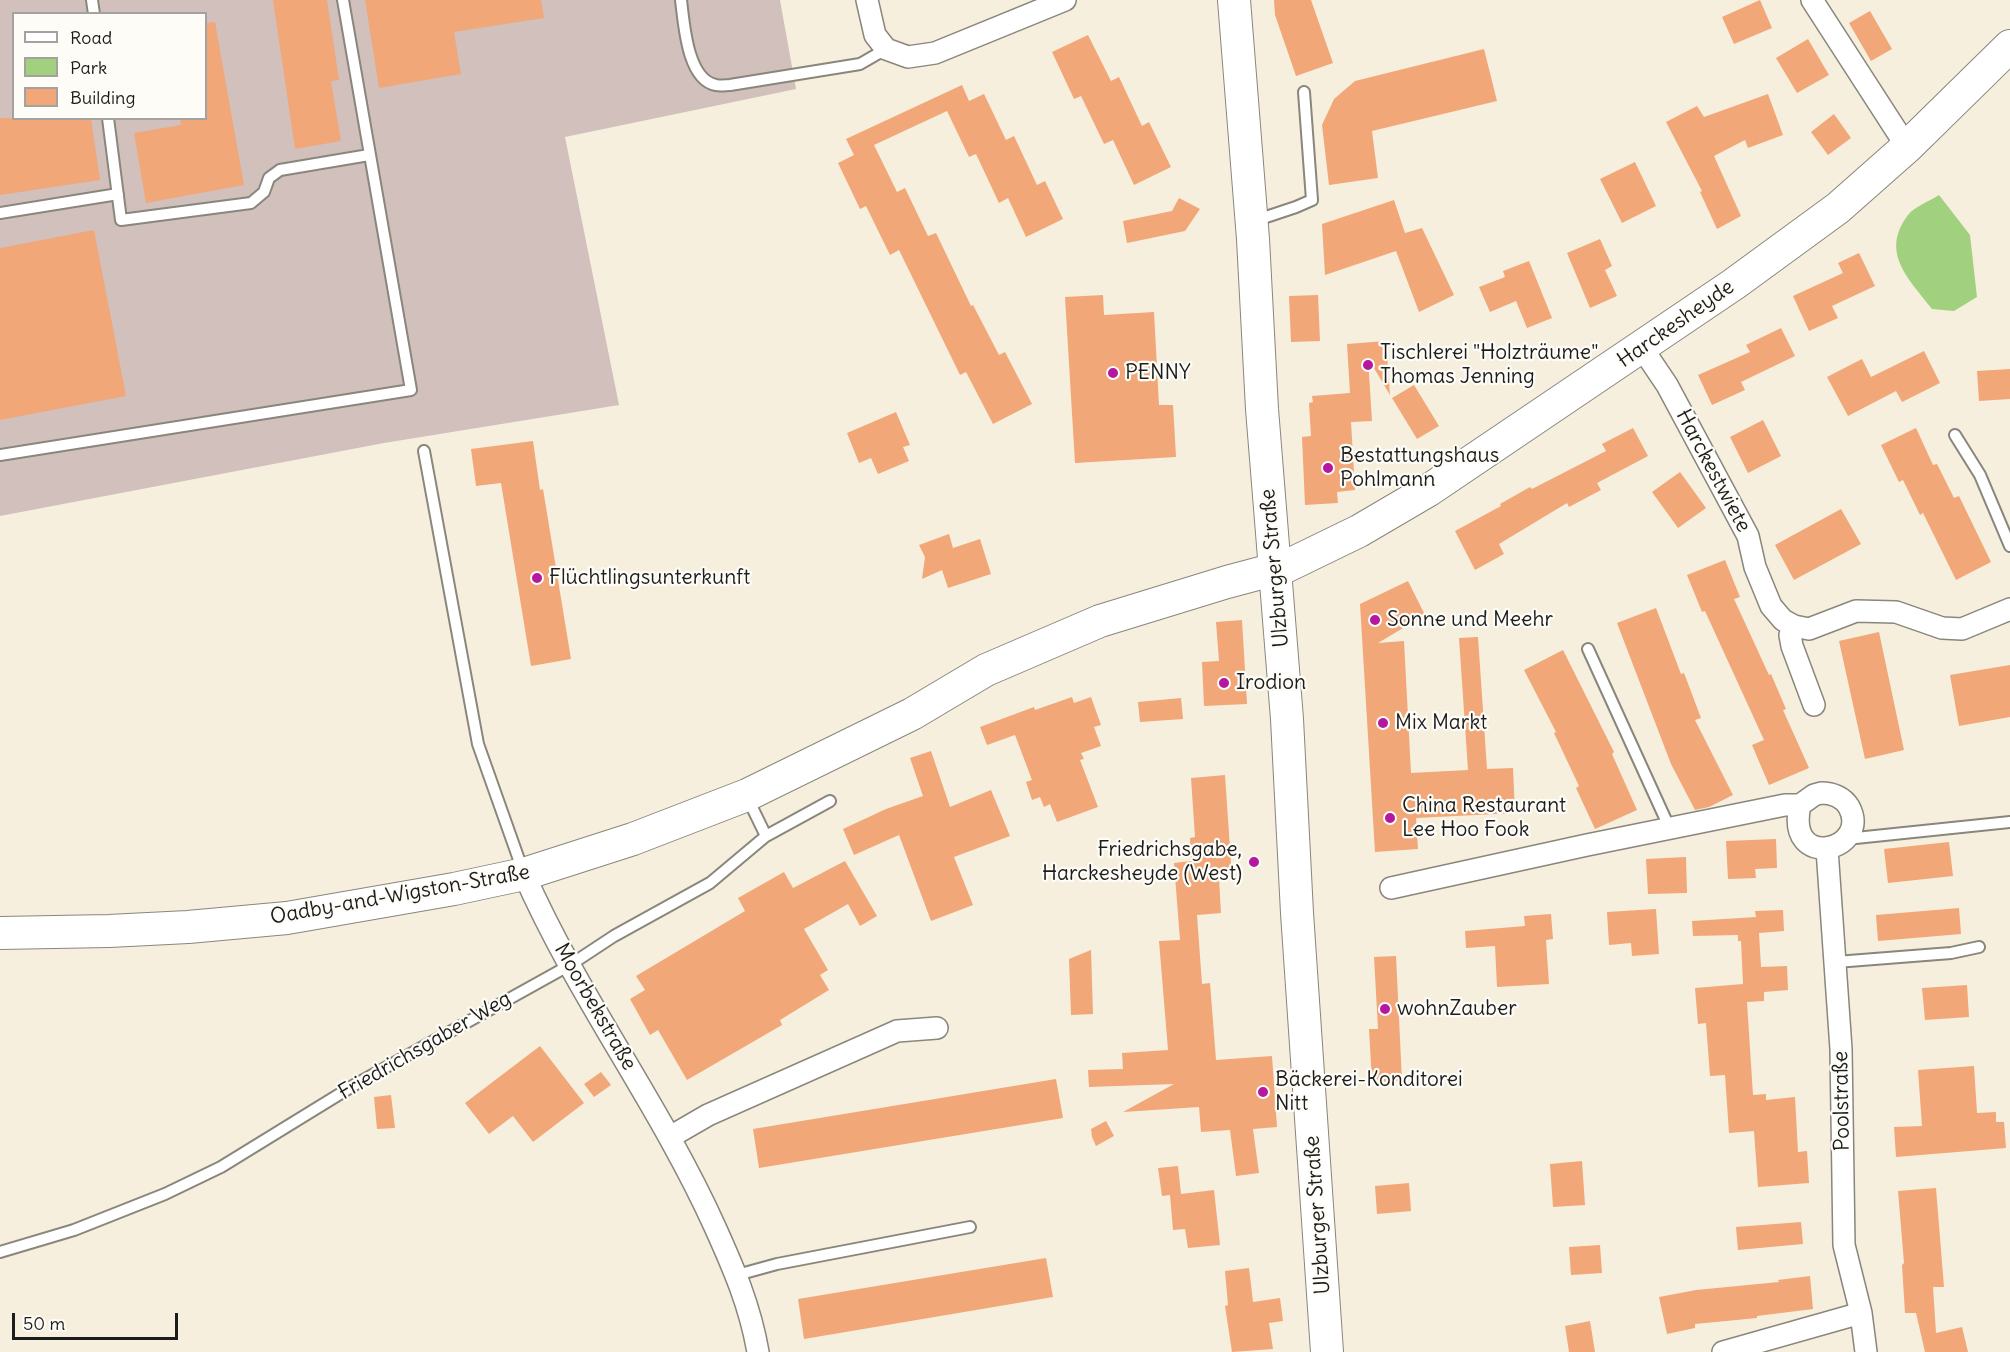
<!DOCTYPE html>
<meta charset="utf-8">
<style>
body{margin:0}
#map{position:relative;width:2010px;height:1352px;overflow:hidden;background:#f6efdd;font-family:Delius,sans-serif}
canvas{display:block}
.legend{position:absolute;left:12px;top:12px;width:195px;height:108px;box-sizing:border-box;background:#fdfcf7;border:2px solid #a3a29f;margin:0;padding:8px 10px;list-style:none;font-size:18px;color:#1c1c1c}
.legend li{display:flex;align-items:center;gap:12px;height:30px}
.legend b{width:30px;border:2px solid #a3a29f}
.scale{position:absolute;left:12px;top:1313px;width:166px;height:27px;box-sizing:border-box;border:3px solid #1c1c1c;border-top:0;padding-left:8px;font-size:18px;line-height:21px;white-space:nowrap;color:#1c1c1c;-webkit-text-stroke:4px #fdfcf7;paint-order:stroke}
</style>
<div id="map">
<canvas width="2010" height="1352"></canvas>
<ul class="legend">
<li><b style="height:8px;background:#fff"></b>Road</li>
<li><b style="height:16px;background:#a1d17f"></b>Park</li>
<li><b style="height:16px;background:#f1a778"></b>Building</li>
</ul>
<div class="scale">50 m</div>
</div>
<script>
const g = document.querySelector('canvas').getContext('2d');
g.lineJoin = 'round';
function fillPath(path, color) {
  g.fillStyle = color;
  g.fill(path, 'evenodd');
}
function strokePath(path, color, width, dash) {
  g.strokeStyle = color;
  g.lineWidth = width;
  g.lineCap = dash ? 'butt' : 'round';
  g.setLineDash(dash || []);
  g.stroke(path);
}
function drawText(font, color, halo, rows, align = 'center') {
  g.font = font + ' Delius,sans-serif';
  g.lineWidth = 4.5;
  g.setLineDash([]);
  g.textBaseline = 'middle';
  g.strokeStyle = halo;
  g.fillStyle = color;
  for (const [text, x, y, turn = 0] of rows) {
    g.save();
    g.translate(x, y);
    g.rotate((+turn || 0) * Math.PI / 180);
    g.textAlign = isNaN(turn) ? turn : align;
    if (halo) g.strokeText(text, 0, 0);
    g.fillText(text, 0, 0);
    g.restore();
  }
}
fillPath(new Path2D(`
 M 0,0 L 780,0 L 796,89 L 565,137 L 619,405 L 384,443 L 0,516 ZM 14,14 L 206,14 L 206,118 L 14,118 Z`), '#d1c0bc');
fillPath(new Path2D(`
 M 1939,195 L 1970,235 L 1977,297 L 1954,311 L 1932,309 C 1910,280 1879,253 1908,215 C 1914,207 1930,201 1939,195 Z`), '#a1d17f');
fillPath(new Path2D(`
 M 273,0 L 327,0 L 339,80 L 331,81 L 341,141 L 295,149 Z
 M 365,0 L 541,0 L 544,18 L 454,32 L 461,74 L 379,88 Z
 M 1274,0 L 1311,0 L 1333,63 L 1296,76 L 1275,15 Z
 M 1760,0 L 1772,28 L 1734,44 L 1722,17 Z
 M 1870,11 L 1892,49 L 1871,61 L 1849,23 Z
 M 215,22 L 244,185 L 146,203 L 134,133 L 181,125 L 180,118 L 206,118 L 206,23 Z
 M 1088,35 L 1111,81 L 1119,77 L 1142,126 L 1149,122 L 1171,167 L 1134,185 L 1113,140 L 1104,144 L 1081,96 L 1074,99 L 1052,52 Z
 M 1808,39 L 1829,75 L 1797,93 L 1776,58 Z
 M 1484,49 L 1497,101 L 1372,131 L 1378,178 L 1329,185 L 1322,125 L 1334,99 L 1355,81 Z
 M 962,85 L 969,101 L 984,94 L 1006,140 L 1014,136 L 1037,185 L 1045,181 L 1063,219 L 1026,237 L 1008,198 L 999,203 L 976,154 L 969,157 L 947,111 L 874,145 L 897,192 L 905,188 L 928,236 L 936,233 L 971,306 L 973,305 L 999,355 L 1005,352 L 1032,404 L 993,424 L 966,372 L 960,375 L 899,250 L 890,255 L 866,206 L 860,209 L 838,163 L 854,155 L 846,139 Z
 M 1768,94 L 1783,135 L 1748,148 L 1745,140 L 1714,156 L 1741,216 L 1717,229 L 1700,192 L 1702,191 L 1666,122 L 1697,106 L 1704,117 Z
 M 1834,114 L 1851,138 L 1828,155 L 1811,132 Z
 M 0,118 L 91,118 L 100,180 L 0,195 Z
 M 1635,162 L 1656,206 L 1622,223 L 1600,179 Z
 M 1179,198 L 1200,209 L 1185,231 L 1127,243 L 1123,221 L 1172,211 Z
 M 1394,200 L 1405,233 L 1422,228 L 1454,295 L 1419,312 L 1396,251 L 1325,275 L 1322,224 Z
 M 94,230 L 126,396 L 0,420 L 0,248 Z
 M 1600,239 L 1612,266 L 1605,270 L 1617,296 L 1590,308 L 1567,253 Z
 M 1859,253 L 1875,286 L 1832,306 L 1838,318 L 1809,331 L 1793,296 L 1843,273 L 1838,263 Z
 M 1529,261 L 1552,318 L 1527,328 L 1516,301 L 1490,312 L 1479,287 L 1505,277 L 1503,271 Z
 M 1103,295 L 1104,315 L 1154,312 L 1159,405 L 1173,405 L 1176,457 L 1075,463 L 1065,297 Z
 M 1318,295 L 1320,341 L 1291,342 L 1289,296 Z
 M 1781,328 L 1795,356 L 1741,382 L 1745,390 L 1712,405 L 1698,375 L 1750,352 L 1746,345 Z
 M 1386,341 L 1390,395 L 1368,358 L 1372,421 L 1351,422 L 1355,490 L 1337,492 L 1338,503 L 1305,505 L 1302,437 L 1311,436 L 1309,403 L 1313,402 L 1312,396 L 1350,393 L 1347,344 Z
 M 1924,351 L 1940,383 L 1902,402 L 1896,391 L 1848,416 L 1827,377 L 1862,359 L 1871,377 Z
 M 2010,369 L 2010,399 L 1979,401 L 1977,371 Z
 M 1414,385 L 1439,426 L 1417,439 L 1392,398 Z
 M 896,412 L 910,445 L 903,447 L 909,461 L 878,474 L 871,458 L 859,463 L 847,433 Z
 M 1763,420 L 1781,456 L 1748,473 L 1730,437 Z
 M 1633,428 L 1648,456 L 1597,483 L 1601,490 L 1569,507 L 1567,503 L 1499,544 L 1504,554 L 1475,570 L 1455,531 L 1501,506 L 1500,504 L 1530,487 L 1532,489 L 1606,451 L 1602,444 Z
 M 1916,428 L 1933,465 L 1937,464 L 1954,498 L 1959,496 L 1991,562 L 1956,580 L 1923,513 L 1920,515 L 1903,480 L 1899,482 L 1881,445 Z
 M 533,441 L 540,490 L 543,489 L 571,659 L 531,666 L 501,483 L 476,486 L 471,449 Z
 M 1680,472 L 1706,508 L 1678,528 L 1652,492 Z
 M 1841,509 L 1861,544 L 1794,580 L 1775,545 Z
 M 949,534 L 953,548 L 980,539 L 991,574 L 948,588 L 942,570 L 922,579 L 925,557 L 919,545 Z
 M 1725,560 L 1740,597 L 1734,599 L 1769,675 L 1771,674 L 1786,709 L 1783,710 L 1809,768 L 1769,785 L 1752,745 L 1764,740 L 1705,611 L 1702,612 L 1687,575 Z
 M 1408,581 L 1425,615 L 1378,643 L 1404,641 L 1411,773 L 1468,770 L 1459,638 L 1478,637 L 1487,769 L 1513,768 L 1515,813 L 1416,818 L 1418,849 L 1375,852 L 1360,604 Z
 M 1656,608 L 1681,674 L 1684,673 L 1701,718 L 1695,720 L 1733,795 L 1709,807 L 1695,810 L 1671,764 L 1617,623 Z
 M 1242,620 L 1247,704 L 1204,706 L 1202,662 L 1219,661 L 1216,622 Z
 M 1879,632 L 1904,750 L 1865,759 L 1839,641 Z
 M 1563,650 L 1614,752 L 1612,754 L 1637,810 L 1595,829 L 1576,788 L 1579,786 L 1554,733 L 1556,732 L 1524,670 Z
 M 2010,665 L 2010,717 L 1959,726 L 1950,675 Z
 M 1072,697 L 1074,703 L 1091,697 L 1101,725 L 1094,727 L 1101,746 L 1081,753 L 1084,759 L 1080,760 L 1098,807 L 1057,822 L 1050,804 L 1044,807 L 1040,797 L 1032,800 L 1026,782 L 1032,780 L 1015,735 L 987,745 L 980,727 L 1034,707 L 1035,710 Z
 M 1181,698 L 1183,719 L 1140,722 L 1138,702 Z
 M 931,751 L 950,807 L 991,790 L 1010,836 L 954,857 L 973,905 L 931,921 L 899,835 L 854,855 L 843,829 L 886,809 L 923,796 L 910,758 Z
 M 1225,775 L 1232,878 L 1219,879 L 1221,913 L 1197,915 L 1202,984 L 1210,983 L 1216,1060 L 1272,1056 L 1277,1127 L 1253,1129 L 1259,1173 L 1236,1176 L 1230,1130 L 1201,1132 L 1199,1107 L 1123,1112 L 1174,1084 L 1089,1087 L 1088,1070 L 1123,1069 L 1122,1053 L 1168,1050 L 1159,941 L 1180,940 L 1174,863 L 1191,861 L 1190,838 L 1195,837 L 1191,778 Z
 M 1776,839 L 1777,868 L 1755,869 L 1756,878 L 1728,879 L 1726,841 Z
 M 1949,842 L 1953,876 L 1888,883 L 1884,849 Z
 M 1686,857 L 1687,893 L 1648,894 L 1646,859 Z
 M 845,861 L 877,916 L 860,926 L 848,904 L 804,929 L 828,970 L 820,975 L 829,990 L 780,1020 L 782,1025 L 687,1080 L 658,1030 L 650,1035 L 630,999 L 645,990 L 636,976 L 745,911 L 738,898 L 784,872 L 793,888 Z
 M 1959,908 L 1961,934 L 1878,941 L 1876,915 Z
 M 1656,909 L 1659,954 L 1632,956 L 1631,943 L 1609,945 L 1607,912 Z
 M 1783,910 L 1784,931 L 1759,933 L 1761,967 L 1787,966 L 1788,990 L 1764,992 L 1764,1001 L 1747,1002 L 1753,1095 L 1766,1094 L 1766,1100 L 1795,1097 L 1798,1152 L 1807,1151 L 1809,1183 L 1758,1187 L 1754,1131 L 1729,1133 L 1725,1075 L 1710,1076 L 1706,1023 L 1698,1024 L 1695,988 L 1743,984 L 1741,941 L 1738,941 L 1738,935 L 1693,936 L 1692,921 L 1756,917 L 1755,911 Z
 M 1551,914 L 1553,939 L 1546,940 L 1549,984 L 1497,987 L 1495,946 L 1466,948 L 1465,931 L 1525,926 L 1524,916 Z
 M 1091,950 L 1093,1014 L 1071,1015 L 1069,959 Z
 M 1396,956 L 1402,1081 L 1372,1082 L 1369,1029 L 1378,1029 L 1374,957 Z
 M 1967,985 L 1969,1017 L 1925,1020 L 1922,988 Z
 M 540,1046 L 584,1103 L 533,1142 L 513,1116 L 489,1134 L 465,1103 Z
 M 1974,1066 L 1977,1113 L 1996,1112 L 1996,1122 L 2004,1122 L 2006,1148 L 1896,1157 L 1894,1127 L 1922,1126 L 1918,1070 Z
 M 601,1072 L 611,1085 L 594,1097 L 584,1084 Z
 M 1056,1079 L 1063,1118 L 759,1168 L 753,1129 Z
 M 391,1095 L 395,1128 L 377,1129 L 374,1097 Z
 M 1106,1121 L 1114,1136 L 1096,1146 L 1092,1137 L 1091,1129 Z
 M 1582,1161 L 1585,1205 L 1553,1207 L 1550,1164 Z
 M 1178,1166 L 1181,1194 L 1214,1190 L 1220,1245 L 1188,1248 L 1185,1229 L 1173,1230 L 1170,1195 L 1162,1196 L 1158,1168 Z
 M 1409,1183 L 1411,1211 L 1377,1214 L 1375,1186 Z
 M 1936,1188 L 1944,1287 L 1933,1287 L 1936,1333 L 1962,1327 L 1968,1352 L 1925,1352 L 1916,1313 L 1905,1313 L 1902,1265 L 1904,1263 L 1898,1191 Z
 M 1801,1222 L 1803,1244 L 1738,1250 L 1736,1227 Z
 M 1600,1245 L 1602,1273 L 1571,1275 L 1569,1247 Z
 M 1046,1258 L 1053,1297 L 804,1339 L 798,1299 Z
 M 1249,1268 L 1253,1302 L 1280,1298 L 1283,1321 L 1269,1323 L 1273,1349 L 1232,1352 L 1225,1306 L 1228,1305 L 1225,1271 Z
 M 1810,1276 L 1813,1309 L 1757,1316 L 1757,1318 L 1695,1324 L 1695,1328 L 1667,1334 L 1659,1297 L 1696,1290 L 1779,1282 L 1778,1280 Z
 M 1590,1321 L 1595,1352 L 1569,1352 L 1565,1326 Z`), '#f1a778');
const service = new Path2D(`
 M 92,0 L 94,14
 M 681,0 C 684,23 687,80 716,85 C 720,86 726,85 730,85 L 860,64 L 886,49
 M 108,118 L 121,220 L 251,203 L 264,192 L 269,178 L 280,170 L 369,155
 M 0,213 L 118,194
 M 1254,221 L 1296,207 L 1312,200 L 1304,92
 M 1955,435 L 1980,475 L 2010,546
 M 424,451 L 478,744 L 523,871
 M 0,455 L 411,390 L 343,0
 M 1588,649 L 1670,829
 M 748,799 L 766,836
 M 1846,839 L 2010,822
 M 1836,962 L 1951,953 L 1979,947
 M 0,1252 L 74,1230 L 165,1194 L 221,1167 L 356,1084 L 570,965 L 614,936 L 710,883 L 766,836 L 830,801
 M 737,1275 L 777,1264 L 970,1227`);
const minor = new Path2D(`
 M 867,0 L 875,35 L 886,49 L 908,57 L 935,53 L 1065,0
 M 1812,0 L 1907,147
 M 1642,348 L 1667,385 L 1748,536 L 1755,567 L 1771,606 L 1783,620 L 1794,626 L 1809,629 L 1856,611 L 1896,612 L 1942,628 L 1962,629 L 2010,609
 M 1794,626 L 1790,635 L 1792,646 L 1814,705
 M 1821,793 C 1832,793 1843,797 1849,807 C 1872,850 1785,873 1800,805 L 1814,795 Z
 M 1827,849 L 1841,1049 L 1844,1245 L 1861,1313 L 1866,1352
 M 524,874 C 578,997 660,1105 715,1227 C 734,1269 750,1306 758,1352
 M 1391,888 L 1587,845 L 1785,805 L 1800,805
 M 670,1137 L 708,1115 L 897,1031 L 937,1028
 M 1723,1352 L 1861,1313`);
const secondary = new Path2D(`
 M 1234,0 L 1253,239 L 1262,409 L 1287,719 L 1297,913 L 1327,1352
 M 0,933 L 109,931 L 188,927 L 287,918 L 454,889 L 524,874 L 633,839 L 747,795 L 912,714 L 986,670 L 1100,621 L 1227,582 L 1287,566 L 1359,531 L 1429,490 L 1734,284 L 1838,208 L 1907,147 L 2010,46`);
strokePath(service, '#89867c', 14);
strokePath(minor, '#89867c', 24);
strokePath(secondary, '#89867c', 34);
strokePath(service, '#fff', 10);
strokePath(minor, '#fff', 21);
strokePath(secondary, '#fff', 32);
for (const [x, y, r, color] of [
 [1368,365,6,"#b5179e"],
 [1113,373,6,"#b5179e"],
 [1328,468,6,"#b5179e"],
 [537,578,6,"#b5179e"],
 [1375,620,6,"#b5179e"],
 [1224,683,6,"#b5179e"],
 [1383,723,6,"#b5179e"],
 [1390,818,6,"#b5179e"],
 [1254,862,6,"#b5179e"],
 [1385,1009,6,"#b5179e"],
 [1263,1092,6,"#b5179e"]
]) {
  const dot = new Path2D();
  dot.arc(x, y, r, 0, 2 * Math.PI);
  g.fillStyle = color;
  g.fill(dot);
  strokePath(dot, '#fdfcf7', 2);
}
drawText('21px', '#1c1c1c', '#fdfcf7', [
 ["Harckesheyde",1676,324,-35],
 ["Harckestwiete",1713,471,62],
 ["Ulzburger Straße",1275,568,-95],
 ["Oadby-and-Wigston-Straße",400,895,-10],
 ["Moorbekstraße",595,1007,60],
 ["Friedrichsgaber Weg",425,1046,-30],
 ["Poolstraße",1842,1101,-91],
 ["Ulzburger Straße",1318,1215,-94]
]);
drawText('21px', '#1c1c1c', '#fdfcf7', [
 ["Tischlerei \"Holzträume\"",1380,353],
 ["Thomas Jenning",1380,377],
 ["PENNY",1125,373],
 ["Bestattungshaus",1340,456],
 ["Pohlmann",1340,480],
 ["Flüchtlingsunterkunft",549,578],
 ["Sonne und Meehr",1387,620],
 ["Irodion",1236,683],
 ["Mix Markt",1395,723],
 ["China Restaurant",1402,806],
 ["Lee Hoo Fook",1402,830],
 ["Friedrichsgabe,",1242,850,"right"],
 ["Harckesheyde (West)",1242,874,"right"],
 ["wohnZauber",1397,1009],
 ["Bäckerei-Konditorei",1275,1080],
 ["Nitt",1275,1104]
], 'left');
</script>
